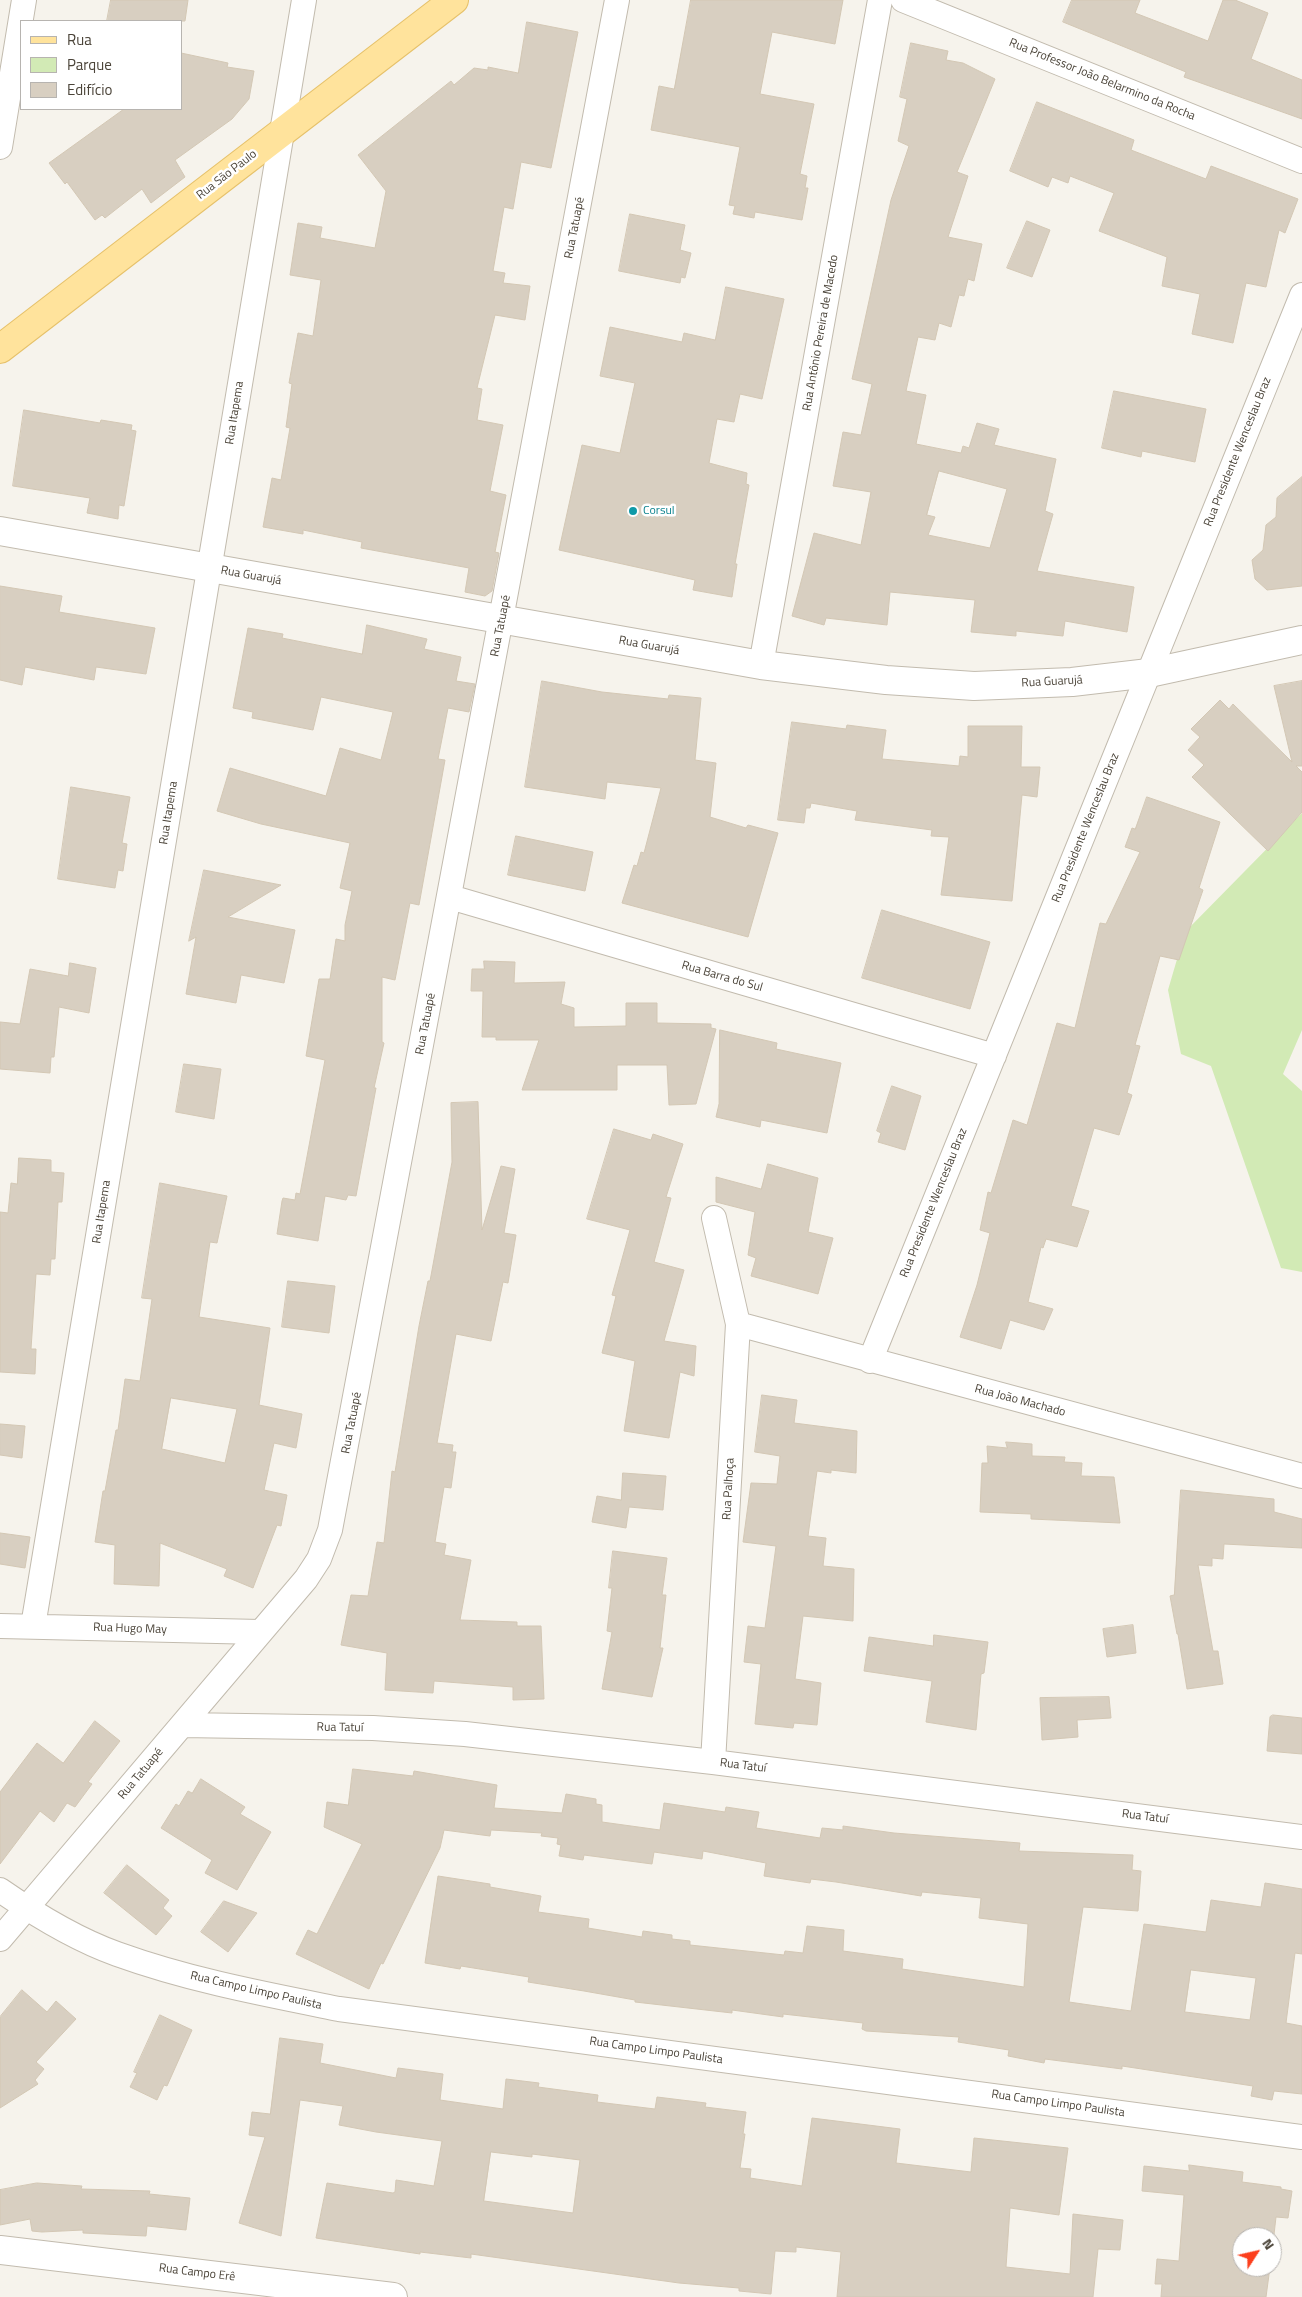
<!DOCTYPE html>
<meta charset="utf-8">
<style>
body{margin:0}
#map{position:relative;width:1302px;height:2297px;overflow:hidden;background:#f6f3ec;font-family:"Titillium Web",sans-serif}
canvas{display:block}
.legend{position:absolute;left:20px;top:20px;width:162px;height:90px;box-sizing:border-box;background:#fff;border:1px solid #b7b4b0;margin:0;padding:6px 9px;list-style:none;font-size:15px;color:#4b4439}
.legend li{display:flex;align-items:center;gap:10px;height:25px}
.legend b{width:25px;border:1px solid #b7b4b0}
.north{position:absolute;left:1232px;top:2227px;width:50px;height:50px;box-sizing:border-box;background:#fff;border:1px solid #b7b4b0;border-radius:50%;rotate:55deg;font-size:14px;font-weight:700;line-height:20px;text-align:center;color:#4b4439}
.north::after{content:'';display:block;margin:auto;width:18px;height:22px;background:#fc3f1d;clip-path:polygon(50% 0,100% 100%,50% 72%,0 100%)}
</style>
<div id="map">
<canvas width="1302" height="2297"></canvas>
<ul class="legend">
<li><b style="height:6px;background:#ffe39c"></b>Rua</li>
<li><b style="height:14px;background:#d2eab5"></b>Parque</li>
<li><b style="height:14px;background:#d8cfc1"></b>Edifício</li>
</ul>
<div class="north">N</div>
</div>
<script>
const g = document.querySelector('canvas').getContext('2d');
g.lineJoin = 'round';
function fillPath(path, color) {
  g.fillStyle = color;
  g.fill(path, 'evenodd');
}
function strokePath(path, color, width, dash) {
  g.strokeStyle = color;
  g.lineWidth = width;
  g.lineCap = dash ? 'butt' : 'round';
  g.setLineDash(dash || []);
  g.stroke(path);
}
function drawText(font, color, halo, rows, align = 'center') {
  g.font = font + ' "Titillium Web",sans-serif';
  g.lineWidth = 5;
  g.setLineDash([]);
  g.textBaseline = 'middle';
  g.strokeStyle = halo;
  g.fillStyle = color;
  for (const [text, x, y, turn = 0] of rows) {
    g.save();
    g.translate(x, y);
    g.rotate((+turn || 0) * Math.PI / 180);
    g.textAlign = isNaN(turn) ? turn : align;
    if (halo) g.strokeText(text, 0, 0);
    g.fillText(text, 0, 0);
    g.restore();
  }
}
fillPath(new Path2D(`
 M 1302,813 L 1302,1030 L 1283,1074 L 1302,1091 L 1302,1272 L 1281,1268 L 1211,1066 L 1181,1054 L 1168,990 L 1185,932 Z`), '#d2eab5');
const building = new Path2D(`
 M 111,0 L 188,0 L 185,21 L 107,21 Z
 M 691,0 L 843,0 L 835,44 L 772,32 L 760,94 L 814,104 L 800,174 L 807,176 L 805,188 L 808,188 L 802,220 L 755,212 L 754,218 L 733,214 L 735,206 L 729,205 L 740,147 L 651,130 L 659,86 L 674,89 Z
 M 1072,0 L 1140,0 L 1135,13 L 1208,41 L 1223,0 L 1235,0 L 1268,13 L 1251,59 L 1302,80 L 1302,119 L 1184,77 L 1186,72 L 1063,22 Z
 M 527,22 L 578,32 L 551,168 L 521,162 L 513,209 L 504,207 L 493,271 L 505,273 L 503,283 L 530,286 L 525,320 L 495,315 L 477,388 L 482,389 L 477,420 L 503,425 L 490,491 L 506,495 L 495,552 L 499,553 L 492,591 L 485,596 L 465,592 L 469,568 L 361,548 L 362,542 L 303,530 L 303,534 L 263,527 L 272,478 L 281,480 L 290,428 L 286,427 L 292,384 L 289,383 L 298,333 L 313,336 L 321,280 L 290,275 L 298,223 L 322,227 L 320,238 L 375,248 L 386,191 L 358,155 L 451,81 L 454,85 L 474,68 L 488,70 L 488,67 L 518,73 Z
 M 911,43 L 948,51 L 946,60 L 963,63 L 995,79 L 957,172 L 968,176 L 948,237 L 982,244 L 974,281 L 968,279 L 964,296 L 959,295 L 951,327 L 939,323 L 935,340 L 918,337 L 906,391 L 926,395 L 916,444 L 961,453 L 963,446 L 969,448 L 977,423 L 999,429 L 994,445 L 1056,459 L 1045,511 L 1053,514 L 1037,571 L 1134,587 L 1127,632 L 1065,621 L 1063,636 L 1016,631 L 1016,636 L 971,632 L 975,600 L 890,592 L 887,625 L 826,618 L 824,625 L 792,616 L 814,533 L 861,545 L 871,492 L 833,486 L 843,432 L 861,435 L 872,384 L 852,379 L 891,200 L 909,146 L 898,141 L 907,99 L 900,97 ZM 939,471 L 1007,489 L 990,548 L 928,535 L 935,517 L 927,515 Z
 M 181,53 L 228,63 L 227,67 L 254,71 L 249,99 L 232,119 L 175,160 L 185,177 L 151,203 L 142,189 L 105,218 L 102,215 L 95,220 L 67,182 L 65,184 L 49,163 L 124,109 L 181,109 Z
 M 1037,102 L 1134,140 L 1131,150 L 1206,179 L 1211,166 L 1298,199 L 1285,233 L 1279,230 L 1266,287 L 1246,283 L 1233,343 L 1192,334 L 1200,294 L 1162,286 L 1167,257 L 1099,231 L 1114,193 L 1070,176 L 1068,183 L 1052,177 L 1048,187 L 1010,171 Z
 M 630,214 L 685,225 L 680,250 L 691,253 L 685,278 L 681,277 L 680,283 L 619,271 Z
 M 1027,221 L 1050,230 L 1032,277 L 1007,268 Z
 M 726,287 L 784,299 L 762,399 L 740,394 L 734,422 L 717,419 L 709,463 L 747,473 L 746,484 L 749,485 L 735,564 L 737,564 L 732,597 L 693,590 L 695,580 L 559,550 L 582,445 L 620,453 L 635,383 L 600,376 L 610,327 L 682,342 L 684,333 L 715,340 Z
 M 1114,391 L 1206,409 L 1195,462 L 1142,451 L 1141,457 L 1102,448 Z
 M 24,410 L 100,423 L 101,420 L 132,425 L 131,430 L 136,431 L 124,506 L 119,505 L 118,519 L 87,513 L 90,498 L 13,486 Z
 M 1302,477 L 1302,586 L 1267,590 L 1255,579 L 1252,560 L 1263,550 L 1266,525 L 1276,517 L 1277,498 Z
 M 0,586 L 62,596 L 59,612 L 155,628 L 146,674 L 96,667 L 94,680 L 25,667 L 22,685 L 0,680 Z
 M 367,625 L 427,639 L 424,649 L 461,657 L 456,681 L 475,684 L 469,712 L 448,708 L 438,759 L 445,760 L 419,905 L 410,903 L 395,980 L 382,977 L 382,1042 L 384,1043 L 374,1088 L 376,1088 L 356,1196 L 348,1195 L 346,1200 L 325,1196 L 318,1241 L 277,1234 L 282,1201 L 283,1198 L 295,1200 L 296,1193 L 300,1194 L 325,1060 L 306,1056 L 319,979 L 330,979 L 336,939 L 345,941 L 345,925 L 352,891 L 340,888 L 350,843 L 261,824 L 217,811 L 230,768 L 326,796 L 340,748 L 381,760 L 393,712 L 321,697 L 313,730 L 252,718 L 253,712 L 233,708 L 248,628 L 283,634 L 282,638 L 362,654 Z
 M 542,681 L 602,692 L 668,699 L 669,695 L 701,698 L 695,760 L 716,763 L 710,817 L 746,828 L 748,825 L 778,833 L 748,937 L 622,903 L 634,865 L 637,866 L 641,852 L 644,853 L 661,788 L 607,782 L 605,799 L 525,787 Z
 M 1302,681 L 1302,766 L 1296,766 L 1302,772 L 1302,812 L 1268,851 L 1192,777 L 1204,765 L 1188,750 L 1200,737 L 1191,729 L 1220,700 L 1229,709 L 1233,704 L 1292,762 L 1274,686 Z
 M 792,722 L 846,729 L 847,725 L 886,730 L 882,759 L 959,766 L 960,756 L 968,757 L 968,726 L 1022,726 L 1021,767 L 1040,767 L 1037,797 L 1022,795 L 1012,901 L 941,895 L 949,837 L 931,836 L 932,830 L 855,820 L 857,811 L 811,803 L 810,808 L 806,808 L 804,823 L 778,820 Z
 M 71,787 L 130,797 L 122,843 L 127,844 L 123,871 L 118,870 L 115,888 L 58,879 Z
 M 1147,797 L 1220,822 L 1199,888 L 1203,890 L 1179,960 L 1160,956 L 1135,1045 L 1140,1046 L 1127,1093 L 1132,1095 L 1119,1135 L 1094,1128 L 1071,1206 L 1089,1211 L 1077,1247 L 1046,1239 L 1043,1248 L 1041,1247 L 1028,1302 L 1053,1309 L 1044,1330 L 1010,1320 L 1001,1349 L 960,1337 L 977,1285 L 990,1233 L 980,1230 L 988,1192 L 991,1193 L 1013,1120 L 1027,1125 L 1057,1023 L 1075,1028 L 1100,923 L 1106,924 L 1140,852 L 1125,847 L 1132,828 L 1135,829 Z
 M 516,836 L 593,852 L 585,891 L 508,875 Z
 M 204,870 L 281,885 L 228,917 L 295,930 L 284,983 L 241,975 L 236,1003 L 186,994 L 196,937 L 189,941 Z
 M 882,910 L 990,942 L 970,1009 L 862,978 Z
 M 484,961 L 515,962 L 514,983 L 565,982 L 561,1004 L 574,1008 L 574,1027 L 626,1026 L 626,1003 L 657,1003 L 657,1023 L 711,1024 L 711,1028 L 716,1029 L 696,1104 L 669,1105 L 667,1065 L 617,1065 L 617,1090 L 522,1090 L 539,1040 L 496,1040 L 496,1037 L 482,1037 L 483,991 L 471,991 L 472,969 L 484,969 Z
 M 70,963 L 96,968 L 89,1013 L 59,1007 L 54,1057 L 51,1057 L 50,1073 L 0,1069 L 0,1022 L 20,1024 L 30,969 L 68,976 Z
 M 720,1030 L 777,1043 L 776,1049 L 841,1063 L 827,1133 L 761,1120 L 760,1127 L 716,1117 L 719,1104 Z
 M 184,1064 L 221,1069 L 214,1119 L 176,1112 Z
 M 892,1086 L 921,1096 L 905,1150 L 878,1142 L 881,1133 L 877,1131 Z
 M 478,1102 L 482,1230 L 501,1166 L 515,1169 L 504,1233 L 516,1235 L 508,1283 L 503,1282 L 491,1341 L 456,1334 L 437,1443 L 453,1445 L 452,1452 L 456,1452 L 451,1488 L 444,1487 L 435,1542 L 446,1544 L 444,1555 L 471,1560 L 460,1620 L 517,1622 L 517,1626 L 541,1626 L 544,1699 L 513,1700 L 513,1687 L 434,1681 L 433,1693 L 385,1690 L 387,1653 L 341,1645 L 351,1595 L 368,1596 L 377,1542 L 384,1543 L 392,1471 L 395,1472 L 419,1326 L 428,1281 L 430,1281 L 452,1162 L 451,1103 Z
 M 614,1129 L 651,1140 L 653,1134 L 683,1144 L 666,1197 L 671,1198 L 654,1262 L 684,1270 L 664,1341 L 696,1346 L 694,1376 L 680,1372 L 669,1438 L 624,1431 L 635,1361 L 602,1353 L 616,1296 L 612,1295 L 630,1230 L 587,1219 Z
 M 19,1158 L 51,1160 L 51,1172 L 64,1173 L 62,1202 L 58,1202 L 55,1259 L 51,1259 L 50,1275 L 36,1274 L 31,1349 L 36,1349 L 35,1374 L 0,1372 L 0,1212 L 8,1213 L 11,1183 L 17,1184 Z
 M 768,1164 L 818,1178 L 808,1232 L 833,1238 L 818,1294 L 751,1276 L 756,1258 L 748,1255 L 755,1212 L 716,1202 L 716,1177 L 761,1189 Z
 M 160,1183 L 227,1196 L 217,1243 L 210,1242 L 199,1317 L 270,1328 L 259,1405 L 302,1414 L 296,1448 L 274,1443 L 264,1490 L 287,1495 L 281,1526 L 277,1525 L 253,1588 L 224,1576 L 227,1569 L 160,1543 L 159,1586 L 114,1584 L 115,1545 L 95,1542 L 103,1491 L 105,1491 L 116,1430 L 118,1430 L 125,1379 L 140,1381 L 152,1299 L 142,1298 ZM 171,1398 L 237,1409 L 225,1463 L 162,1449 Z
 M 288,1281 L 335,1286 L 329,1333 L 282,1327 Z
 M 762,1395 L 797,1400 L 794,1423 L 857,1431 L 856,1473 L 831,1470 L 831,1473 L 817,1471 L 808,1536 L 826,1538 L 823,1566 L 854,1569 L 853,1621 L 803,1616 L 795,1679 L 821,1683 L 817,1725 L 794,1723 L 793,1728 L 755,1724 L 761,1664 L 744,1662 L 748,1626 L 765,1628 L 776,1546 L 743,1542 L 751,1483 L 777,1484 L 780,1456 L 755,1452 Z
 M 0,1424 L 25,1426 L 22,1458 L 0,1455 Z
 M 1006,1442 L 1032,1444 L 1032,1456 L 1065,1457 L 1064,1462 L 1082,1463 L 1081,1476 L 1114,1477 L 1120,1523 L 1031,1519 L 1031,1514 L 980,1512 L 982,1463 L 988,1463 L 987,1446 L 1007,1448 Z
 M 623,1473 L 666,1476 L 663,1510 L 629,1507 L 626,1528 L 592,1522 L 597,1496 L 621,1500 Z
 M 1181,1490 L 1274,1499 L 1274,1512 L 1302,1519 L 1302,1548 L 1224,1544 L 1223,1559 L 1212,1558 L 1212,1566 L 1198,1565 L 1213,1651 L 1218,1651 L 1223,1684 L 1187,1689 L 1178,1634 L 1177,1634 L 1170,1596 L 1174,1595 Z
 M 0,1533 L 30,1537 L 25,1568 L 0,1564 Z
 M 613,1551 L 667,1558 L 662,1595 L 666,1595 L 660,1648 L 663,1648 L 652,1697 L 602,1689 L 612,1632 L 607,1631 L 612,1588 L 609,1588 Z
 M 1133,1625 L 1136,1653 L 1107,1657 L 1103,1629 Z
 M 934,1635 L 988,1642 L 984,1673 L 981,1674 L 976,1730 L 926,1722 L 932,1681 L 864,1671 L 869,1637 L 933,1646 Z
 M 1109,1697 L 1111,1718 L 1077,1720 L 1078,1737 L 1042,1740 L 1040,1698 Z
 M 1273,1715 L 1302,1718 L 1302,1754 L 1267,1751 L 1270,1717 Z
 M 95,1721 L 120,1741 L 88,1782 L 92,1784 L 75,1807 L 67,1803 L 54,1822 L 40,1811 L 0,1864 L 0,1792 L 37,1743 L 63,1763 Z
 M 353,1769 L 413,1776 L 414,1771 L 497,1785 L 494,1808 L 562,1813 L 566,1794 L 596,1799 L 596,1804 L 602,1805 L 602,1822 L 660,1830 L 664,1803 L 725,1812 L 726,1807 L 759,1812 L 756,1828 L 820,1838 L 822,1828 L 843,1830 L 843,1826 L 894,1833 L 1020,1843 L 1019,1851 L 1133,1855 L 1132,1870 L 1141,1871 L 1138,1911 L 1083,1907 L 1069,2002 L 1131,2011 L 1144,1924 L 1206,1932 L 1211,1900 L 1261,1907 L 1265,1883 L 1302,1889 L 1302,1954 L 1295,1953 L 1286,2023 L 1302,2026 L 1302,2094 L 1274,2091 L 1272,2100 L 1251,2096 L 1253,2086 L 1122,2066 L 1122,2069 L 1045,2059 L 1044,2063 L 1008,2056 L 1009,2050 L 958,2042 L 959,2037 L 866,2031 L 862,2029 L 863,2023 L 783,2014 L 783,2017 L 732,2010 L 732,2013 L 635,2002 L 635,2000 L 584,1991 L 528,1982 L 529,1977 L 461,1966 L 460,1969 L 425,1963 L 438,1876 L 490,1884 L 490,1887 L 541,1896 L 538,1912 L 589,1919 L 588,1928 L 642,1937 L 643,1931 L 672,1935 L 672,1939 L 690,1941 L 690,1945 L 784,1955 L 785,1951 L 803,1953 L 807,1926 L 844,1930 L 843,1951 L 903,1959 L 902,1969 L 1024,1987 L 1028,1924 L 979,1918 L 981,1898 L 922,1892 L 921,1896 L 836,1882 L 811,1879 L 810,1883 L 764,1876 L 766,1863 L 703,1851 L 702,1859 L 654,1852 L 652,1864 L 584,1855 L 583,1860 L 559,1856 L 561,1845 L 557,1844 L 558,1838 L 541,1836 L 542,1833 L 491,1830 L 490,1836 L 444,1830 L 440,1848 L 383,1964 L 381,1963 L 369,1989 L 296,1954 L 308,1930 L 317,1934 L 362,1844 L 324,1827 L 327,1802 L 348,1805 ZM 1191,1970 L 1256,1978 L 1250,2020 L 1185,2012 Z
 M 201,1779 L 245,1807 L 240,1814 L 271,1832 L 237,1890 L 205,1873 L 212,1860 L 161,1828 L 176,1804 L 179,1806 L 188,1791 L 192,1793 Z
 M 127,1865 L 169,1900 L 163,1908 L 172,1916 L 156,1935 L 104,1893 Z
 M 224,1901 L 257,1913 L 228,1952 L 201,1932 Z
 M 22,1990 L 47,2012 L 56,2001 L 76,2019 L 36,2062 L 44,2069 L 35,2080 L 38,2084 L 0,2108 L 0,2017 Z
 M 160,2015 L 192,2030 L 167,2086 L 164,2085 L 157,2100 L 130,2087 L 137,2073 L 134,2072 Z
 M 280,2038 L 323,2044 L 320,2063 L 396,2078 L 398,2068 L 443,2074 L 440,2100 L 503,2109 L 506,2079 L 539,2083 L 538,2087 L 598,2095 L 597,2102 L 655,2109 L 657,2097 L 706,2103 L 705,2107 L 746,2112 L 743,2134 L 745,2134 L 740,2168 L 751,2169 L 750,2178 L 802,2186 L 812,2118 L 900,2129 L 896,2163 L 971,2172 L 974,2138 L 1068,2148 L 1059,2215 L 1010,2208 L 1006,2267 L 1070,2274 L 1073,2214 L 1123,2220 L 1120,2250 L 1098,2249 L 1093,2297 L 837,2297 L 841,2252 L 796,2247 L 796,2252 L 775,2251 L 771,2294 L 739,2291 L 739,2288 L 679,2283 L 471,2254 L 471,2258 L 420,2252 L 420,2254 L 334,2241 L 316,2238 L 327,2183 L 393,2193 L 395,2192 L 396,2180 L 434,2186 L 442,2141 L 376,2132 L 339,2125 L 343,2106 L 300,2100 L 281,2236 L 239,2223 L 265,2137 L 249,2135 L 252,2112 L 270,2114 ZM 491,2152 L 532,2157 L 532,2154 L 580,2160 L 573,2213 L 484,2201 Z
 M 1189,2165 L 1243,2172 L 1242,2182 L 1281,2187 L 1281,2189 L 1292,2191 L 1288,2218 L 1276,2217 L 1272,2252 L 1272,2237 L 1242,2237 L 1242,2267 L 1270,2267 L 1266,2297 L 1161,2297 L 1162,2284 L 1155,2284 L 1157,2259 L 1179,2261 L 1184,2195 L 1142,2191 L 1144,2166 L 1189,2171 Z
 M 37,2183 L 82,2186 L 81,2189 L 150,2191 L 149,2194 L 190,2198 L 186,2230 L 147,2226 L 146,2236 L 83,2233 L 83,2230 L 42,2232 L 32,2231 L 30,2219 L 0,2225 L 0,2190 Z`);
fillPath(building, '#d8cfc1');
strokePath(building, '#d3c7b4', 1);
const minor = new Path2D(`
 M 903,0 L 1302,161
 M 0,147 L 24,0
 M 761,665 L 880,0
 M 450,897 L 994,1056
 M 738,1324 L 1302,1476
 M 870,1361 L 1302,295
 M 0,1626 L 260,1632
 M 33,1626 L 304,0
 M 182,1725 L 373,1728 L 465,1734 L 713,1762 L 1302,1837
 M 713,1762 L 738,1324 L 714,1218
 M 0,1890 C 36,1915 75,1939 117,1954 C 189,1980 264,1994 339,2009 L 1302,2137
 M 0,1939 L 306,1579 L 319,1559 L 330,1530 L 617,0`);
const tertiary = new Path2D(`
 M 0,531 L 761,665 L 886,680 L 974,686 L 1072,682 L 1149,673 L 1302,640
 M 0,2250 L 393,2297`);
const primary = new Path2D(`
 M 0,349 L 454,0`);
strokePath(minor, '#c2bbae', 26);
strokePath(tertiary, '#c2bbae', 30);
strokePath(primary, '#e6c16a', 30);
strokePath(minor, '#fff', 24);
strokePath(tertiary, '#fff', 28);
strokePath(primary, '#ffe39c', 28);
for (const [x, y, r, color] of [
 [633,511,5,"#0f9aa8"]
]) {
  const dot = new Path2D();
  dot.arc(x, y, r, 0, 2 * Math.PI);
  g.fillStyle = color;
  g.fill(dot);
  strokePath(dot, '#fff', 2);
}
drawText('12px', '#4b4439', '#fff', [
 ["Rua Professor João Belarmino da Rocha",1102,80,22],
 ["Rua São Paulo",227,175,-38],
 ["Rua Tatuapé",575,228,-79],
 ["Rua Antônio Pereira de Macedo",821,333,-80],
 ["Rua Itapema",235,413,-81],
 ["Rua Presidente Wenceslau Braz",1238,452,-68],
 ["Rua Guarujá",251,576,10],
 ["Rua Tatuapé",501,626,-79],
 ["Rua Guarujá",649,646,10],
 ["Rua Guarujá",1052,682,-3],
 ["Rua Itapema",169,813,-81],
 ["Rua Presidente Wenceslau Braz",1086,828,-68],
 ["Rua Barra do Sul",722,977,16],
 ["Rua Tatuapé",426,1024,-79],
 ["Rua Presidente Wenceslau Braz",934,1203,-68],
 ["Rua Itapema",102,1212,-81],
 ["Rua João Machado",1020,1401,15],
 ["Rua Tatuapé",352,1423,-79],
 ["Rua Palhoça",729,1489,-87],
 ["Rua Hugo May",130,1629,2],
 ["Rua Tatuí",340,1728,1],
 ["Rua Tatuí",743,1766,7],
 ["Rua Tatuapé",141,1774,-50],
 ["Rua Tatuí",1145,1817,7],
 ["Rua Campo Limpo Paulista",256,1991,13],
 ["Rua Campo Limpo Paulista",656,2051,8],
 ["Rua Campo Limpo Paulista",1058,2104,8],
 ["Rua Campo Erê",197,2273,7]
]);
drawText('12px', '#0d838f', '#fff', [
 ["Corsul",643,511]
], 'left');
</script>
